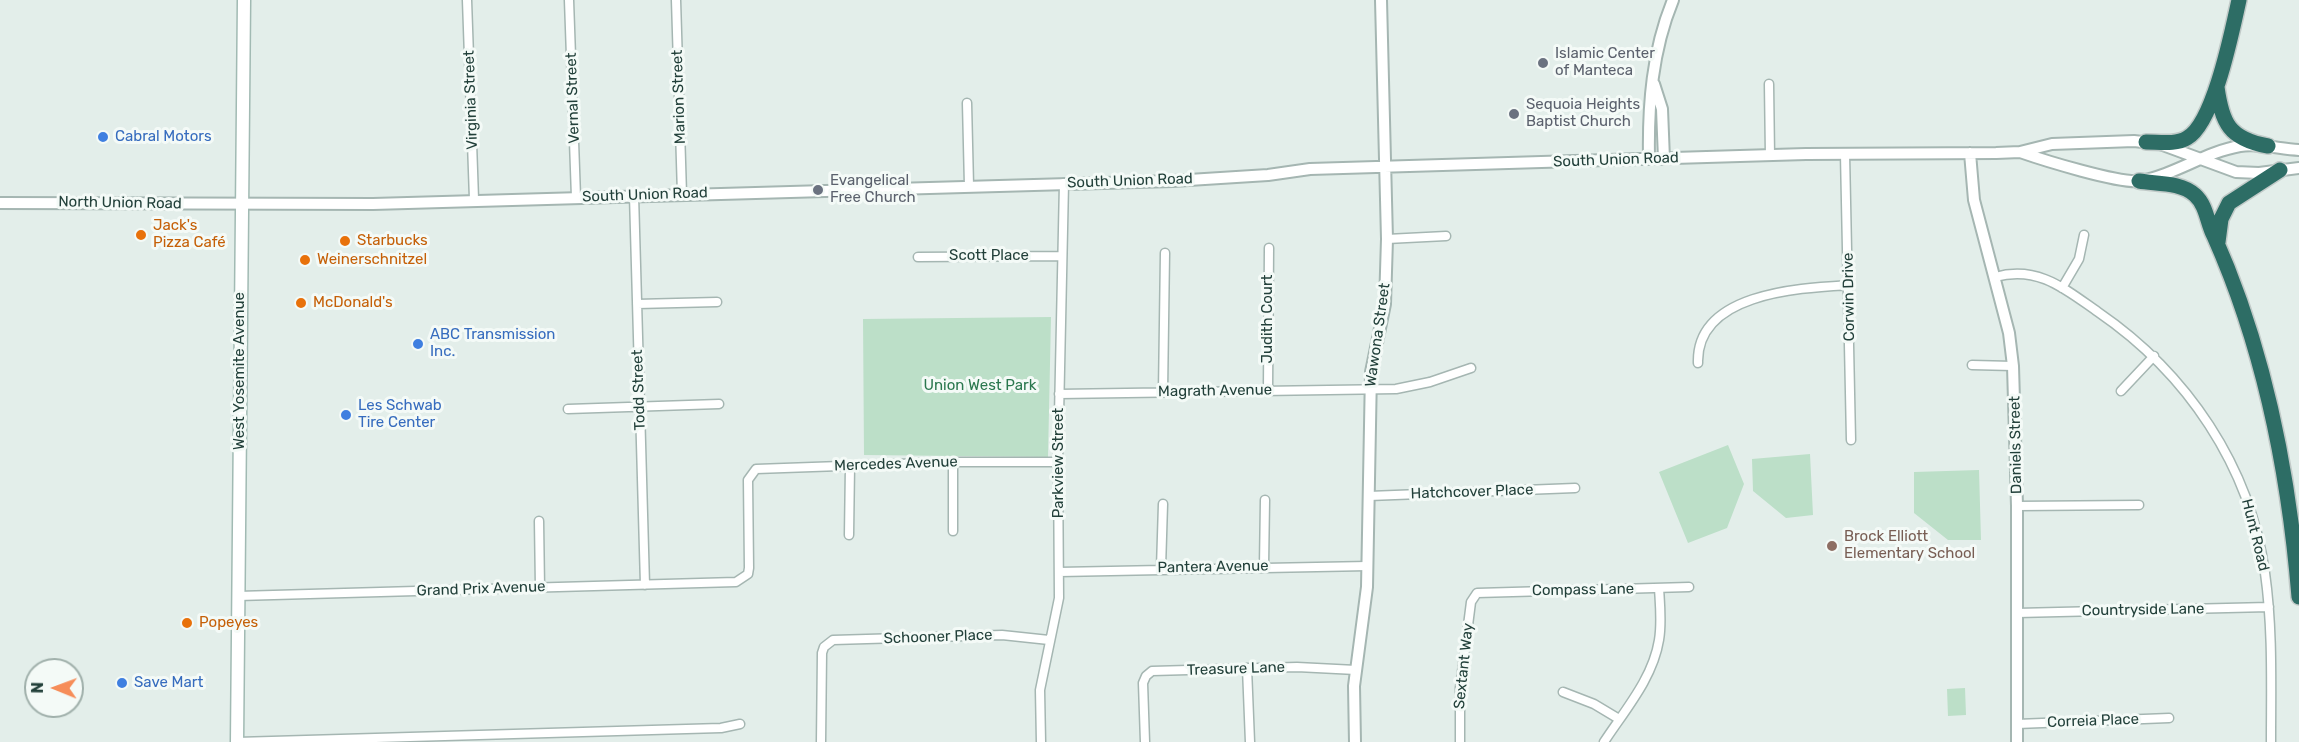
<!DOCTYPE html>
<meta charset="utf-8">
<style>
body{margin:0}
#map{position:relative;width:2299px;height:742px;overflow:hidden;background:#e3eeea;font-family:Rubik,sans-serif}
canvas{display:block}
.north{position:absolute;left:24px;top:658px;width:60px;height:60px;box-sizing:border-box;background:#f4faf7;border:2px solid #a0b0ab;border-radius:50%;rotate:271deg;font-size:16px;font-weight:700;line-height:24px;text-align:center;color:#22403a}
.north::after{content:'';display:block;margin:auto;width:21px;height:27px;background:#f68d59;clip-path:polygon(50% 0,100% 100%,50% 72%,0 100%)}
</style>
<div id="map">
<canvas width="2299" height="742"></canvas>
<div class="north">N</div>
</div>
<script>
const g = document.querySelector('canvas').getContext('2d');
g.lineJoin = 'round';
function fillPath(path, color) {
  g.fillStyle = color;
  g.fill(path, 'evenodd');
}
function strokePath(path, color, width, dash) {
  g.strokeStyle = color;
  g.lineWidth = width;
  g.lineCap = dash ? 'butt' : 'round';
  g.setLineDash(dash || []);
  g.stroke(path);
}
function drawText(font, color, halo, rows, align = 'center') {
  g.font = font + ' Rubik,sans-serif';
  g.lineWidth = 6;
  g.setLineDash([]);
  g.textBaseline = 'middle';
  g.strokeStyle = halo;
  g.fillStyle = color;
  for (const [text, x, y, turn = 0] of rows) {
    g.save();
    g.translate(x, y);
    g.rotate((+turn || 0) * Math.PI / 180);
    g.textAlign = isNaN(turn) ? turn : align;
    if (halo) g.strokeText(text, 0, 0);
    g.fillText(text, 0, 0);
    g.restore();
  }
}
fillPath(new Path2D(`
 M 1051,317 L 1048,457 L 864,455 L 863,319 Z
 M 1728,445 L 1744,484 L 1727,528 L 1688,543 L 1659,472 Z
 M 1810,454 L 1813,515 L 1786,518 L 1753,491 L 1752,459 Z
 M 1979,470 L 1981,540 L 1948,540 L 1914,513 L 1914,472 Z
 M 1965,688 L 1966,715 L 1948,716 L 1947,689 Z`), '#bcdfc8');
const minor = new Path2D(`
 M 467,0 L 474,199
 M 569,0 L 576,197
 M 676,0 L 682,194
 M 1769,84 L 1770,156
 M 967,103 L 969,186
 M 1845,154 L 1851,440
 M 634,195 L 645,585
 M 1387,239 L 1446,236
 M 918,257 L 1061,256
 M 1995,277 C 2038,265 2065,289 2098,312 C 2187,373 2250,466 2265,573 C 2273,629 2271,686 2271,742
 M 2062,288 L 2079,259 L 2084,235
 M 637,304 L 717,302
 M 1698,363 C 1696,293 1799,288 1849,285
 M 1972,365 L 2013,366
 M 1268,389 L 1269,248
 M 2121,391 L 2154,356
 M 1163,392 L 1165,253
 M 1059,394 L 1396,389 L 1430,382 L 1471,368
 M 568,409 L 719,404
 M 1369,496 L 1575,488
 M 2017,506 L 2139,505
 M 539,521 L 540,588
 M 953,531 L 953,462
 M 849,535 L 850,466
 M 1264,566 L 1265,500
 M 1161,568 L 1163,504
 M 1059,572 L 1368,566
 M 238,596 L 736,582 L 748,574 L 749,568 L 748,480 L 756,469 L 953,462 L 1058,462
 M 2017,613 L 2269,607
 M 1247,668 L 1250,742
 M 1563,692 L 1594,704 L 1619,719
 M 2017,724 L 2169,718
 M 237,742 L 721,728 L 740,724
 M 821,742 L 822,653 L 824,647 L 833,640 L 1002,635 L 1049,640
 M 1041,742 L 1040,690 L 1059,598 L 1058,462 L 1064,183
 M 1145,742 L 1143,683 L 1146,676 L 1152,671 L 1297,667 L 1356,670
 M 1460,742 L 1460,688 L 1471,602 L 1477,593 L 1689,587
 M 1604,742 C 1625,710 1653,678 1659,640 C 1662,623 1660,605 1659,588`);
const tertiary = new Path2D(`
 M 1654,84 L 1662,109 L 1664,159
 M 2020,152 C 2043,160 2120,184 2140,181 C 2175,175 2205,152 2240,146 C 2260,143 2279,149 2299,150
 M 1970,153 L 1974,200 L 2009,333 L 2013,366 L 2017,506 L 2017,742
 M 1649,159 C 1648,105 1652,51 1673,0
 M 0,203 L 373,204 L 1173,181 L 1268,175 L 1310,169 L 1806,154 L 1996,153 L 2020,152 L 2052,144 L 2134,141 L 2160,144 L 2236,172 L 2259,173 L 2299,168
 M 1355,742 L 1354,686 L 1367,587 L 1371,372 L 1385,304 L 1387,239 L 1381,0`);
const secondary = new Path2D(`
 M 237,742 L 244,0`);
const motorway = new Path2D(`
 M 2217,87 C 2222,123 2229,139 2268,146
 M 2146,142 C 2159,142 2176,145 2187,138 C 2214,123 2232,31 2239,0
 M 2139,181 C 2157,184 2181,182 2195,195 C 2207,206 2207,223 2214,236 C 2264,348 2289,474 2299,597
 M 2218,242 L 2221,219 L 2229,203 L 2280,170`);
strokePath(minor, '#a5b6b2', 11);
strokePath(tertiary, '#a5b6b2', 14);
strokePath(secondary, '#a1bab3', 15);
strokePath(motorway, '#c1cac8', 18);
strokePath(minor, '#fff', 8);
strokePath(tertiary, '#fff', 10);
strokePath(secondary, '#fff', 12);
strokePath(motorway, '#2d6d65', 15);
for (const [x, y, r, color] of [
 [1543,63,6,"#6b7280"],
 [1514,114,6,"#6b7280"],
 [103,137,6,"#3f7fe0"],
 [818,190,6,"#6b7280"],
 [141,235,6,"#e8710a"],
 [345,241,6,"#e8710a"],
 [305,260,6,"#e8710a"],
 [301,303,6,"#e8710a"],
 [418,344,6,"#3f7fe0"],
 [346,415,6,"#3f7fe0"],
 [1832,546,6,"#8d6e63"],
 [187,623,6,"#e8710a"],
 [122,683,6,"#3f7fe0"]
]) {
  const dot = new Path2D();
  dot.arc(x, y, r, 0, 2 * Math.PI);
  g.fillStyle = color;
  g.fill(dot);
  strokePath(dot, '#f4faf7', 2);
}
drawText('15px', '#5b616d', '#f4faf7', [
 ["Islamic Center",1555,54],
 ["of Manteca",1555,71],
 ["Sequoia Heights",1526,105],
 ["Baptist Church",1526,122],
 ["Evangelical",830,181],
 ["Free Church",830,198]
], 'left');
drawText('15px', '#22403a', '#f4faf7', [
 ["Marion Street",679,97,-92],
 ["Vernal Street",573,98,-92],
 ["Virginia Street",471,100,-92],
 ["South Union Road",1616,160,-2],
 ["South Union Road",1130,181,-2],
 ["South Union Road",645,195,-2],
 ["North Union Road",120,203,1],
 ["Scott Place",989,256],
 ["Corwin Drive",1849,297,-91],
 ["Judith Court",1268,319,-90],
 ["Wawona Street",1378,335,-82],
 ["West Yosemite Avenue",240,371,-90],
 ["Todd Street",639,390,-92],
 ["Magrath Avenue",1215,391,-1],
 ["Daniels Street",2016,445,-91],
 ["Parkview Street",1059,463,-90],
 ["Mercedes Avenue",896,464,-2],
 ["Hatchcover Place",1472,492,-2],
 ["Hunt Road",2255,535,76],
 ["Pantera Avenue",1213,567,-1],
 ["Grand Prix Avenue",481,589,-2],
 ["Compass Lane",1583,590,-1],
 ["Countryside Lane",2143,610,-1],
 ["Schooner Place",938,637,-2],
 ["Sextant Way",1464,666,-84],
 ["Treasure Lane",1236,669,-2],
 ["Correia Place",2093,721,-2]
]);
drawText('15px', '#366cbe', '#f4faf7', [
 ["Cabral Motors",115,137],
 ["ABC Transmission",430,335],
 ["Inc.",430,352],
 ["Les Schwab",358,406],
 ["Tire Center",358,423],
 ["Save Mart",134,683]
], 'left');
drawText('15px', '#c56008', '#f4faf7', [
 ["Jack's",153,226],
 ["Pizza Café",153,243],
 ["Starbucks",357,241],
 ["Weinerschnitzel",317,260],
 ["McDonald's",313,303],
 ["Popeyes",199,623]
], 'left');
drawText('15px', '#2b784f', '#f4faf7', [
 ["Union West Park",980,386]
]);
drawText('15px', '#785e54', '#f4faf7', [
 ["Brock Elliott",1844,537],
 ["Elementary School",1844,554]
], 'left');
</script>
